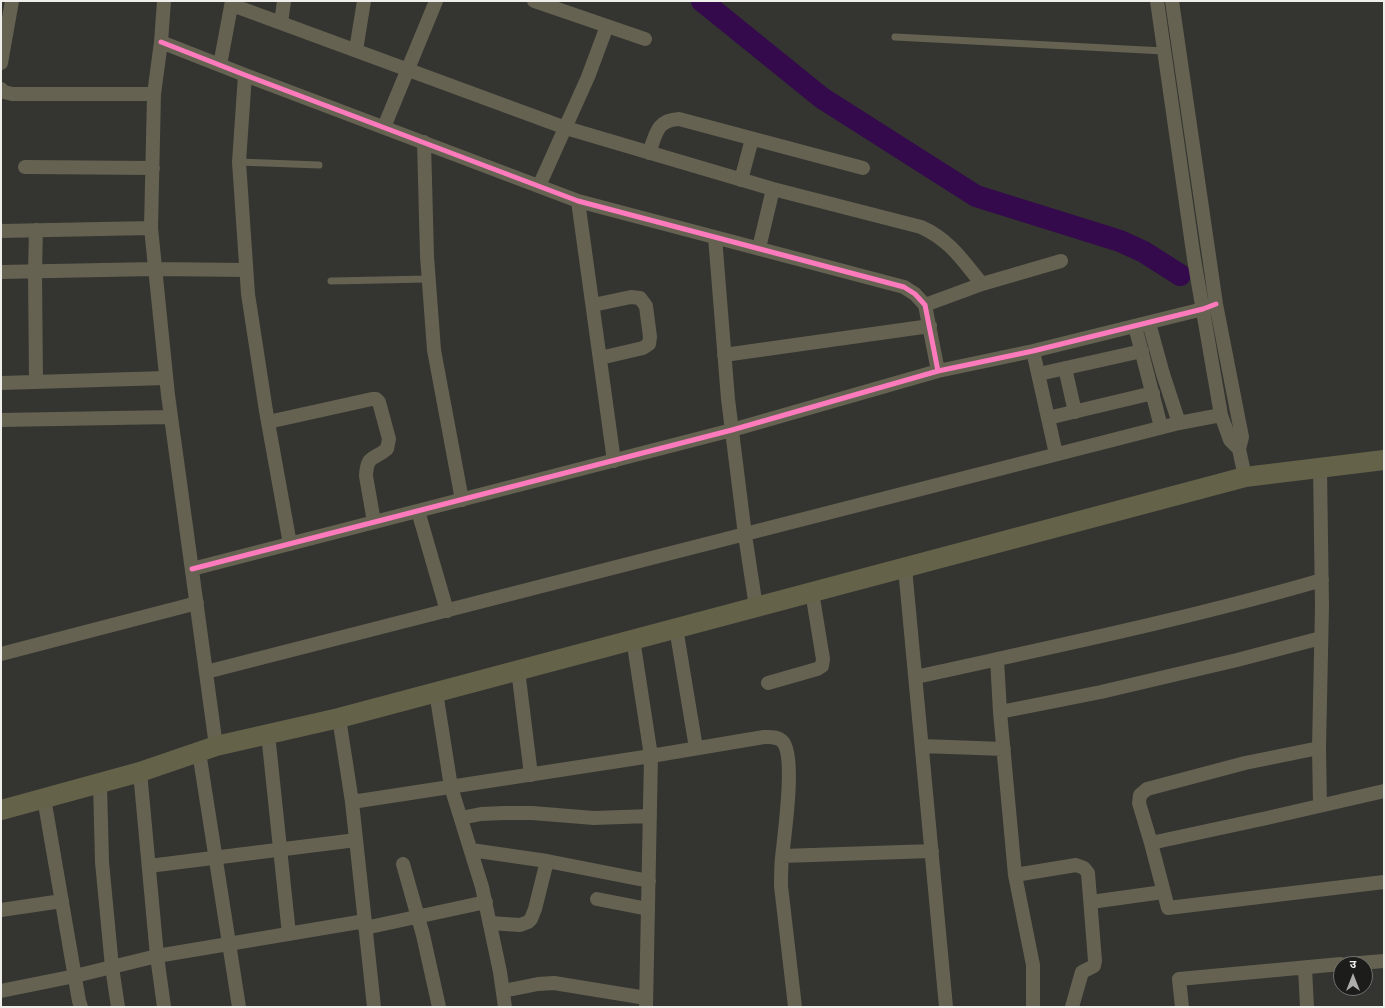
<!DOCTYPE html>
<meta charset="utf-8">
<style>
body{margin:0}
#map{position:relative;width:1385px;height:1008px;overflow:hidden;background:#343431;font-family:"DejaVu Sans","Noto Sans Devanagari",sans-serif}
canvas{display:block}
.frame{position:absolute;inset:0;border:2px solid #efeeeb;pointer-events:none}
.north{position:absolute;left:1333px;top:956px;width:40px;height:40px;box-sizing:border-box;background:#1c1c1a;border:1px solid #70706e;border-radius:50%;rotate:0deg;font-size:11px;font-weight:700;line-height:16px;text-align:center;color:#efeeeb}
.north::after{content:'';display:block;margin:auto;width:14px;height:18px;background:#aeadaa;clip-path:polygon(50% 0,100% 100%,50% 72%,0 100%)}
</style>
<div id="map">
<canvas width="1385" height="1008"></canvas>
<div class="frame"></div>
<div class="north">उ</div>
</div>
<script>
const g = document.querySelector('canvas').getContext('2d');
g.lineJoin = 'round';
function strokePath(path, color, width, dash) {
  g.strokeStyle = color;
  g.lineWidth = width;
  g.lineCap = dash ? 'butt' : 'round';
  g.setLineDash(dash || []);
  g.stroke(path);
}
strokePath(new Path2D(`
 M 702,1 L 822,98 L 976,196 L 1120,241 L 1144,252 L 1180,275`), '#340a4c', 22);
strokePath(new Path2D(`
 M 895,37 L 1164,51
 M 239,162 L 319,165
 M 331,281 L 429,279`), '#656251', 7);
strokePath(new Path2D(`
 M 164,1 L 161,42 L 154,94 L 151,228 L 168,395 L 216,746
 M 534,1 L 645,39
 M 1157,1 L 1194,259 L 1221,415 L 1230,440 L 1239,449
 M 1172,1 L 1216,304 L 1242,437 L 1239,449 L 1245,477
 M 232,5 L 566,128 L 773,189 L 921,227 C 950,240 963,261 982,284
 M 281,23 L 284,1
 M 161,42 L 245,75 L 578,201 L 904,287 L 915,294 L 925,305 L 938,371
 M 356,50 L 364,1
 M 1,63 L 12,1
 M 220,65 L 232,1
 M 245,75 L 239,162 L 248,294 L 266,411 L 290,544
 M 1,89 L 4,92 L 12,94 L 154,94
 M 384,127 L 436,1
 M 424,142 L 427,256 L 434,350 L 462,500
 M 649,153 C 656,135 656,120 679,119 L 863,168
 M 25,167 L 153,168
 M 741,180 L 752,139
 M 539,186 L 588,77 L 607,26
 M 578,201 L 614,461
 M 36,230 L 35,272 L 36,382
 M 1,231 L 151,228
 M 715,237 L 728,399 L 745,535 L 756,607
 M 759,248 L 773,189
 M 1,272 L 155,269 L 246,270
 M 593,305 L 631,297 L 640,298 L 646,306 L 650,337 L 649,344 L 643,348 L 600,358
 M 925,305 L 982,284 L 1061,261
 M 1149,323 L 1163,374 L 1179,423
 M 1135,326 L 1161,427
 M 1033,351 L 1056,454
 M 724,355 L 930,326
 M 1065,368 L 1075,412
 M 1039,374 L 1142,351
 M 1,383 L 166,378
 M 1048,418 L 1153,393
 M 1,420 L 171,417
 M 268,422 L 372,399 L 376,399 L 379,402 L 389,439 L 387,449 C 374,460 367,454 366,476 L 374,522
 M 1320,468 L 1322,606 L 1319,748 L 1245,763 L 1147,789 L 1140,795 L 1139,803 L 1151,843 L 1168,908 L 1384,882
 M 418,511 L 447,611
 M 905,568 L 946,1007
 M 192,569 L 732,430 L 938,371 L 1033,351 L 1203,309 L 1216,304
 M 676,628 L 696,748
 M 1,654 L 197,603
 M 997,659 L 1000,712 L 1015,875 L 1033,965 L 1033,1007
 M 518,670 L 531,775
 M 206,672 L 1179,423 L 1221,415
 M 916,677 C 1051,647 1188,619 1322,580
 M 768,683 L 817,669 L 822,666 L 823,659 L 812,592
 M 436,692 L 451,787 L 482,887 L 500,972 L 505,1007
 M 1000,712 L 1101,692 L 1237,660 L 1321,638
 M 339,718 L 352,802 L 374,1007
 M 268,734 L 289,934
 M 922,746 L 1004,749
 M 1319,748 L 1320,806
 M 199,752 L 239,1007
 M 100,784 L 102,862 L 112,967 L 118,1007
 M 44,798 L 79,1001 L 81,1007
 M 352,802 L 651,756 L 633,639
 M 461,818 L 481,814 L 504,813 L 532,813 L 594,818 L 650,816
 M 1151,843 L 1267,818 L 1384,791
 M 471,850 L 547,861 L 649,881
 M 782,856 L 932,851
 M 403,864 L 423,935 L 439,1007
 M 149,866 L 356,840
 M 1015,875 L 1076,865 L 1084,868 L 1088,873 L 1095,961 L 1094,966 L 1082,972 L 1072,1007
 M 597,899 L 648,909
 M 1091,902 L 1163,892
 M 1,910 L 62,901
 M 490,923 L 520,925 L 528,922 L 531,919 L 535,909 L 547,861
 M 365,928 L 486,902
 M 1347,964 L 1384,961
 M 1305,968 L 1307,1007
 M 1,991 L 75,976 L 157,956 L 140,772
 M 503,991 L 538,984 L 554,983 L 646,998
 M 164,1007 L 157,956 L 365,921
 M 646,1007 L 651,756 L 764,737 C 771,737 778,736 783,742 C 796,758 784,836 782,858 C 781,867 781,876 781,886 L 795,1007
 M 1182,1007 L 1179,979 L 1341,964`), '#656251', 14);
strokePath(new Path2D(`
 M 1,810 L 140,772 L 216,746 L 339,718 L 1245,477 L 1384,460`), '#65624a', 20);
strokePath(new Path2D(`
 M 161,42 L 245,75 L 578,201 L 904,287 L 915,294 L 925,305 L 938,371
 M 192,569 L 732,430 L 938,371 L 1033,351 L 1203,309 L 1216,304`), '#fd7abc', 5);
</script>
